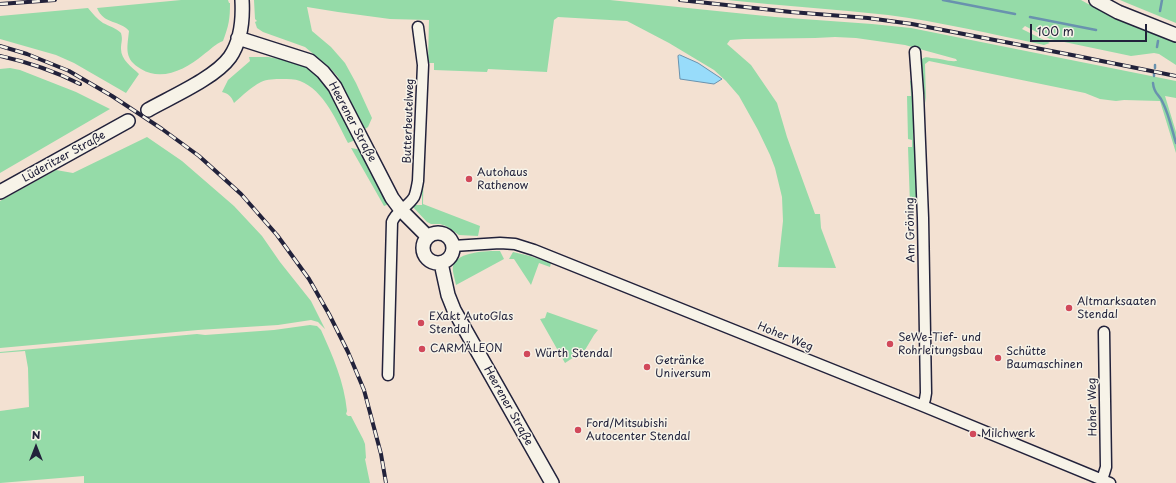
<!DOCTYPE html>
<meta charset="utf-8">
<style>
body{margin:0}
#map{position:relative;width:1176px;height:483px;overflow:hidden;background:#f3e1d2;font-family:"Playpen Sans",sans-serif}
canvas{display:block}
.north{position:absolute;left:16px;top:427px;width:40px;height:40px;-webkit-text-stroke:3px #f7f3e8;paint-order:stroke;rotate:0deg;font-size:11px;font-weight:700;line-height:16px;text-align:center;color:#22223b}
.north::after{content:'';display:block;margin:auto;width:14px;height:18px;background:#22223b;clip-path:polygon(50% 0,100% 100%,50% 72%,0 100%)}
.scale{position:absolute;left:1030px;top:24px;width:117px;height:18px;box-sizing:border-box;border:2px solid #22223b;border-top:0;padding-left:5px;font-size:12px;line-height:14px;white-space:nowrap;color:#22223b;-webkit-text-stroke:3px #f7f3e8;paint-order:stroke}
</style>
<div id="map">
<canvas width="1176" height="483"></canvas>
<div class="north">N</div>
<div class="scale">100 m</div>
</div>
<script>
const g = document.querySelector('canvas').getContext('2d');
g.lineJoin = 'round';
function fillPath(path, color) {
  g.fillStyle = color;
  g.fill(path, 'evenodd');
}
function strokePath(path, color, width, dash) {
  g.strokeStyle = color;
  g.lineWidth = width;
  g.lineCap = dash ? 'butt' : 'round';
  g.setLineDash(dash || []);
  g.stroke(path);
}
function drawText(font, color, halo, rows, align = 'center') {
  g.font = font + ' "Playpen Sans",sans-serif';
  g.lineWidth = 3;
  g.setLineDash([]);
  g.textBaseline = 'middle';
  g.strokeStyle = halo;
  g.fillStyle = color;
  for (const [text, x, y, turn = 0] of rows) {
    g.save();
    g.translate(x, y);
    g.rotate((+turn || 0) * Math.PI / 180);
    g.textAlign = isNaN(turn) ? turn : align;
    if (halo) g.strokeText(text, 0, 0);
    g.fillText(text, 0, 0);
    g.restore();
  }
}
fillPath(new Path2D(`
 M 181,0 L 228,0 L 229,3 L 230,3 C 230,19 229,25 223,41 C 215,44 210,50 203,55 C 186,69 162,82 141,69 C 124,59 127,49 129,31 C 120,20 104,25 97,8 Z
 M 254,0 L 610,0 L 775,17 L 872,24 L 911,28 L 1176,81 L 1176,98 L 1165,96 L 1176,132 L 1176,153 L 1160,101 L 1124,100 L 1116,101 L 1100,99 L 1085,93 L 929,61 L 925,64 L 926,103 C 925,95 917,64 922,59 C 924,57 928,57 931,58 C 940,58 948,62 957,61 L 956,59 L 905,45 L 856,38 L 835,37 L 815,38 L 744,39 L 730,40 L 727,44 L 751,65 L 777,103 L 787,137 L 815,214 L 820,214 L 821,228 L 836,268 L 778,267 L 783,221 L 782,197 L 775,168 L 770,155 L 758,130 L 739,96 L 726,81 L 714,70 L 669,43 L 627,21 L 558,17 L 554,20 L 547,72 L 488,69 L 487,72 L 434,70 L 434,63 L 428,63 L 429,20 L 390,19 L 338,12 L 307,7 L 312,31 L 331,47 L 345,63 L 356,83 L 372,118 L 368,127 L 365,129 L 338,77 L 330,68 L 305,47 L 263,32 L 257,28 L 255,22 L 257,21 L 255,19 Z
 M 727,0 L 1081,0 L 1115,19 L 1176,43 L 1176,65 L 1159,54 L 1154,53 L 1131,56 L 1050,39 L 1025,26 L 1022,29 L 1050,43 L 1044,45 C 992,34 940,22 888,15 C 835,9 781,6 727,0 Z
 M 1120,0 L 1176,0 L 1176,23 L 1127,3 Z
 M 88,8 C 93,14 97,19 103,23 C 109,26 116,28 121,33 C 123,40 121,42 121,49 C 121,60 132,67 139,74 L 126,93 L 74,63 L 56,55 L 0,39 L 0,16 Z
 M 249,57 L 268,57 L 292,61 L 309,67 L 328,86 L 355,137 L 353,141 L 348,143 C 337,122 324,90 300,81 C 295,79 288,79 282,79 C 275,79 267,79 261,82 C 251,87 242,96 234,103 C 231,96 229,94 222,92 L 228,80 L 250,61 Z
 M 10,68 L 20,70 L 76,92 L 110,109 L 0,173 L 0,69 Z
 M 912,80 L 913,80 L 915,125 L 913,134 L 919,182 L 917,199 L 914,204 L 910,205 L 908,147 L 912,147 L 912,140 L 908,139 L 907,96 L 911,96 L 910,81 Z
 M 147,137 L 182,161 L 234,206 L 262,236 L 280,262 L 311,301 L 325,329 L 318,322 L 311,320 L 278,325 L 198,330 L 0,348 L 0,201 L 56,170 L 73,173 Z
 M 351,148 L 362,150 L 389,204 L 384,206 Z
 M 424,151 L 423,204 L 480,226 L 478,236 L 459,235 L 446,226 L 440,224 L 431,224 L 427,222 L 412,206 L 413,205 L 422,205 L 422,192 L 418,192 Z
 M 500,251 L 504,259 L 456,285 C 455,279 452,271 453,266 C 458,251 487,251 500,251 Z
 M 513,252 L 530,256 L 551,263 L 550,267 L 539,263 L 531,285 L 514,259 L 509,259 Z
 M 547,312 L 598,330 L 594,335 L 585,350 L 565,363 L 540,319 L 545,318 Z
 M 310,325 L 317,326 L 321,330 C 333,357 344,381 347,411 L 346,414 L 348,416 L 351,416 L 363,439 L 365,444 L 366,458 L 365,459 L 370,483 L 84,483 L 84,476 L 0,483 L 0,411 L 29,407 L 28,368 L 25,351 L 0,353 L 0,352 L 197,334 L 205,335 L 274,330 Z`), '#95dba8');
const water = new Path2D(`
 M 680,55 L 698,63 L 722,79 L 714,84 L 680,79 L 678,56 Z`);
fillPath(water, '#98dcfa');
strokePath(water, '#6992ae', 1);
strokePath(new Path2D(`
 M 943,0 L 1015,14
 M 1160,11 L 1162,0
 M 1030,17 L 1096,30
 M 1157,47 L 1158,41
 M 1155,68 L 1155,65
 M 1154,76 L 1154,74
 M 1153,83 C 1154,95 1159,93 1163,103 C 1169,115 1172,130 1176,143`), '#6992ae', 2.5);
const minor = new Path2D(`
 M 915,52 L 918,93 L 923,218 L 926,393 L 925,399 L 923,406
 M 453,246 L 500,243 L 515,244 L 534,250 L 923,406 L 1110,483
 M 388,375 L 392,222 C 396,211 408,207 414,197 C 416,193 417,186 418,181 L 423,65 L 418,27
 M 1102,480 L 1106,467 L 1104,332`);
const major = new Path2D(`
 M 1096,0 L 1118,12 L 1176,35
 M 238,38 L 310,61 L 323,72 L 335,87 L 340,97 L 392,198 L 401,210 L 427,236
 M 148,110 C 171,97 215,78 230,57 C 241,41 243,18 242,0
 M 0,192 L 128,121
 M423 248a15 15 0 1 1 30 0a15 15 0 1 1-30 0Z
 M 441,263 L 448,295 L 454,310 L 552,483`);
strokePath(minor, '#22223b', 13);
strokePath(major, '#22223b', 16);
strokePath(minor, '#f7f3e8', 10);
strokePath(major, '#f7f3e8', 13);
const rail = new Path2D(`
 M 680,0 L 791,12 L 868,18 L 912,24 L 1077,56 L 1176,76
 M 0,4 L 55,0
 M 0,46 L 27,54 L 69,71 L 112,96 L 162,129 L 199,156 L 241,194 L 277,235 L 309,279 L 329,314 L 348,352 L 364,390 L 381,454 L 386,483
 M 0,56 C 28,62 54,71 80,84`);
strokePath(rail, '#22223b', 4);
strokePath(rail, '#f7f3e8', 2.5, [8]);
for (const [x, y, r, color] of [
 [469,179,4,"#d1495b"],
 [1069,308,4,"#d1495b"],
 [421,323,4,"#d1495b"],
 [890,344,4,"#d1495b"],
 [422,349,4,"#d1495b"],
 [527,354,4,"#d1495b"],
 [998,358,4,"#d1495b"],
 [647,367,4,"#d1495b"],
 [578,430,4,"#d1495b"],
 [973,434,4,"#d1495b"]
]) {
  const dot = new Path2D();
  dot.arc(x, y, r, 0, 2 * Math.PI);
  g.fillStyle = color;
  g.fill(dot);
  strokePath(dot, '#f7f3e8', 1.5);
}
drawText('11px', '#22223b', '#f7f3e8', [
 ["Butterbeutelweg",409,121,-88],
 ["Heerener Straße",352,122,62],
 ["Lüderitzer Straße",64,157,-29],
 ["Am Gröning",911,230,-91],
 ["Hoher Weg",785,337,22],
 ["Heerener Straße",508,406,61],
 ["Hoher Weg",1093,407,-91]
]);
drawText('11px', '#22223b', '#f7f3e8', [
 ["Autohaus",477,173],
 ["Rathenow",477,186],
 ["Altmarksaaten",1077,302],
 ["Stendal",1077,315],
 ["EXakt AutoGlas",429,317],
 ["Stendal",429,330],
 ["SeWe-Tief- und",898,338],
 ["Rohrleitungsbau",898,351],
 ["CARMÄLEON",430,349],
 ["Schütte",1006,352],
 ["Baumaschinen",1006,365],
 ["Würth Stendal",535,354],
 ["Getränke",655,361],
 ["Universum",655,374],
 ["Ford/Mitsubishi",586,424],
 ["Autocenter Stendal",586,437],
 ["Milchwerk",981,434]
], 'left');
</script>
